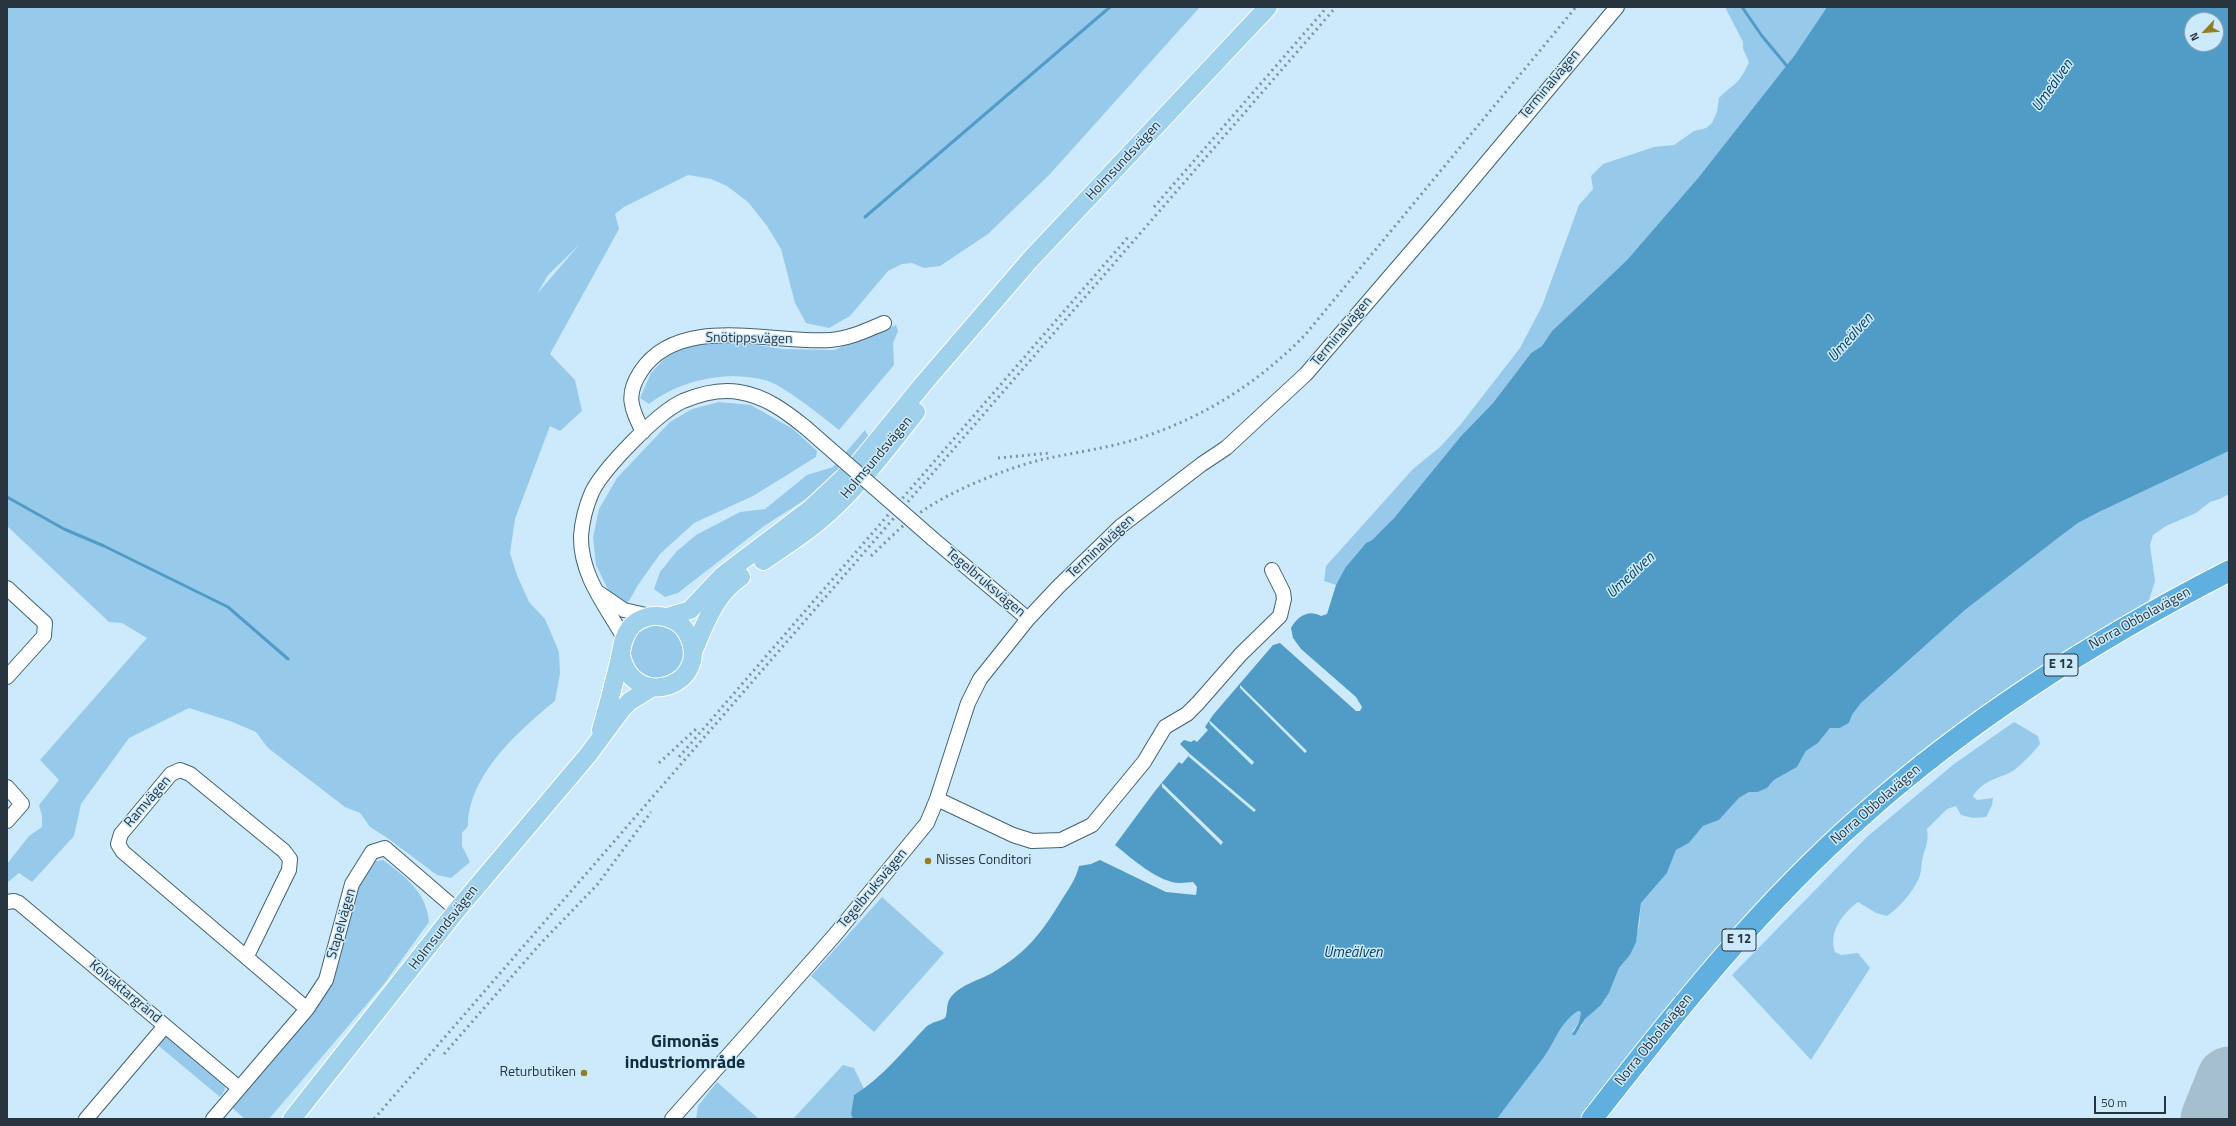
<!DOCTYPE html>
<meta charset="utf-8">
<style>
body{margin:0}
#map{position:relative;width:2236px;height:1126px;overflow:hidden;background:#cdeafc;font-family:"Titillium Web",sans-serif}
canvas{display:block}
.frame{position:absolute;inset:0;border:8px solid #28353e;pointer-events:none}
.north{position:absolute;left:2184px;top:12px;width:40px;height:40px;box-sizing:border-box;background:#cdeafc;border:1px solid #8ba2b0;border-radius:50%;rotate:244deg;font-size:11px;font-weight:700;line-height:16px;text-align:center;color:#28353e}
.north::after{content:'';display:block;margin:auto;width:14px;height:18px;background:#937e26;clip-path:polygon(50% 0,100% 100%,50% 72%,0 100%)}
.scale{position:absolute;left:2094px;top:1096px;width:72px;height:18px;box-sizing:border-box;border:2px solid #28353e;border-top:0;padding-left:5px;font-size:12px;line-height:14px;white-space:nowrap;color:#28353e;-webkit-text-stroke:3px #cdeafc;paint-order:stroke}
</style>
<div id="map">
<canvas width="2236" height="1126"></canvas>
<div class="frame"></div>
<div class="north">N</div>
<div class="scale">50 m</div>
</div>
<script>
const g = document.querySelector('canvas').getContext('2d');
g.lineJoin = 'round';
function fillPath(path, color) {
  g.fillStyle = color;
  g.fill(path, 'evenodd');
}
function strokePath(path, color, width, dash) {
  g.strokeStyle = color;
  g.lineWidth = width;
  g.lineCap = dash ? 'butt' : 'round';
  g.setLineDash(dash || []);
  g.stroke(path);
}
function drawText(font, color, halo, rows, align = 'center') {
  g.font = font + ' "Titillium Web",sans-serif';
  g.lineWidth = 3;
  g.setLineDash([]);
  g.textBaseline = 'middle';
  g.strokeStyle = halo;
  g.fillStyle = color;
  for (const [text, x, y, turn = 0] of rows) {
    g.save();
    g.translate(x, y);
    g.rotate((+turn || 0) * Math.PI / 180);
    g.textAlign = isNaN(turn) ? turn : align;
    if (halo) g.strokeText(text, 0, 0);
    g.fillText(text, 0, 0);
    g.restore();
  }
}
fillPath(new Path2D(`
 M 7,7 L 1200,7 L 1050,174 L 988,234 L 940,266 L 924,268 L 912,263 L 902,264 L 888,271 L 850,316 L 829,328 L 806,323 L 795,303 L 781,249 L 767,226 L 748,202 L 727,186 L 711,179 L 688,175 L 624,207 L 615,214 L 619,229 L 550,354 L 575,380 L 582,411 L 560,431 L 550,426 L 515,519 L 510,553 L 517,575 L 529,602 L 545,619 L 559,652 L 560,674 L 555,701 C 518,731 468,776 468,826 L 462,833 L 462,846 L 470,862 L 451,878 L 437,875 L 386,837 L 370,827 L 360,813 L 345,807 L 268,748 L 256,732 L 230,721 L 189,708 L 129,738 L 81,804 L 74,836 L 32,882 L 19,873 L 7,883 L 7,864 L 29,836 L 42,827 L 42,816 L 39,805 L 59,780 L 40,760 L 147,638 L 122,623 L 109,622 L 7,526 ZM 579,245 L 537,294 L 548,275 Z
 M 1725,7 L 1827,7 L 1794,56 L 1698,178 L 1627,260 L 1552,331 L 1543,346 L 1531,353 L 1493,403 L 1461,436 L 1394,518 L 1372,540 L 1366,543 L 1345,568 L 1336,585 L 1324,581 L 1326,566 L 1413,469 L 1440,447 L 1461,424 L 1520,348 L 1542,306 L 1579,205 L 1593,189 L 1591,176 L 1603,164 L 1654,147 L 1674,145 L 1694,131 L 1706,128 L 1712,123 L 1717,112 L 1719,98 C 1735,82 1739,85 1749,62 L 1743,49 L 1743,42 Z
 M 896,325 L 898,331 L 893,343 L 894,365 L 839,430 C 823,417 783,385 765,380 C 726,370 680,380 649,404 L 640,398 L 651,373 L 674,349 L 710,341 L 737,342 L 783,349 L 834,350 Z
 M 719,402 L 751,405 L 793,429 L 817,451 L 816,457 L 753,496 L 694,523 L 660,554 L 638,585 L 626,606 L 611,596 L 596,565 L 593,537 L 599,509 L 617,478 L 670,422 L 692,409 Z
 M 865,430 L 870,439 L 843,471 L 803,501 L 764,526 L 678,593 L 665,597 L 654,589 L 660,572 L 677,551 L 696,535 L 740,512 L 765,509 L 807,475 L 833,467 Z
 M 2229,451 L 2229,494 L 2220,499 L 2210,502 L 2196,513 L 2166,526 L 2153,535 L 2150,545 L 2155,581 L 2144,616 L 1864,814 L 1592,1119 L 1497,1119 L 1567,1020 L 1578,1011 L 1581,1012 L 1579,1022 L 1572,1032 L 1582,1026 L 1583,1022 L 1595,1008 L 1601,1005 L 1609,993 L 1619,968 L 1630,955 L 1639,926 L 1641,903 L 1667,873 L 1676,850 L 1689,843 L 1703,826 L 1719,820 L 1739,798 L 1749,792 L 1758,792 L 1767,788 L 1774,780 L 1797,767 L 1806,751 L 1818,743 L 1830,728 L 1840,728 L 1849,723 L 1852,715 L 1861,703 L 1965,610 L 2058,538 L 2078,523 L 2099,512 Z
 M630 652a27 27 0 1 1 54 0a27 27 0 1 1-54 0Z
 M 2014,722 L 2038,736 L 2040,744 C 2035,751 2019,767 2013,771 C 1998,779 1983,780 1973,796 L 1977,800 L 1993,798 L 1992,805 L 1986,817 L 1973,818 L 1961,815 L 1956,806 L 1947,809 L 1927,829 C 1929,841 1926,846 1923,856 C 1921,862 1922,869 1920,875 C 1915,890 1900,907 1887,916 L 1876,913 L 1858,902 C 1843,913 1828,932 1835,952 L 1841,955 L 1858,953 L 1870,968 L 1811,1060 L 1732,975 L 1868,836 L 1954,764 Z
 M 383,860 C 405,876 427,893 429,922 L 384,984 L 269,1119 L 245,1119 L 229,1105 L 311,1010 L 355,891 L 371,862 Z
 M 882,897 L 944,953 L 874,1032 L 811,976 Z
 M 159,1035 L 168,1035 L 224,1079 C 226,1087 226,1090 220,1097 L 154,1042 Z
 M 843,1065 L 854,1068 L 864,1089 L 854,1095 L 851,1114 L 853,1119 L 793,1119 Z
 M 717,1082 L 759,1119 L 696,1119 L 698,1106 Z`), '#97caea');
fillPath(new Path2D(`
 M 1827,7 L 2229,7 L 2229,451 L 2099,512 L 2078,523 L 2058,538 L 1965,610 L 1861,703 L 1852,715 L 1849,723 L 1840,728 L 1830,728 L 1818,743 L 1806,751 L 1797,767 L 1774,780 L 1767,788 L 1758,792 L 1749,792 L 1739,798 L 1719,820 L 1703,826 L 1689,843 L 1676,850 L 1667,873 L 1641,903 L 1636,942 L 1630,955 L 1619,968 L 1609,993 L 1601,1005 L 1585,1019 L 1575,1035 L 1572,1035 L 1579,1022 L 1581,1012 L 1578,1011 C 1559,1024 1556,1040 1544,1057 C 1528,1078 1512,1098 1497,1119 L 853,1119 L 851,1114 L 854,1095 C 883,1077 903,1051 926,1027 C 933,1021 939,1022 945,1018 C 948,1012 946,1006 949,1000 C 958,985 978,981 992,973 C 1026,953 1041,934 1061,901 C 1068,890 1076,879 1079,866 L 1091,864 L 1100,860 L 1166,892 L 1196,895 L 1197,887 L 1193,882 C 1189,882 1185,883 1180,883 C 1159,883 1131,858 1115,845 L 1155,791 L 1179,762 L 1182,764 L 1190,754 L 1180,744 L 1184,740 L 1191,742 L 1194,740 L 1197,742 L 1208,730 L 1205,727 L 1213,715 L 1273,645 L 1280,643 L 1356,711 L 1360,711 L 1362,707 L 1356,697 L 1301,649 L 1293,638 L 1291,628 C 1297,617 1308,609 1321,616 L 1327,614 L 1336,585 L 1345,568 L 1366,543 L 1372,540 L 1394,518 L 1461,436 L 1493,403 L 1531,353 L 1542,346 L 1552,331 L 1627,260 L 1698,178 L 1794,56 ZM 2192,20 L 2216,20 L 2216,44 L 2192,44 Z`), '#519cc7');
fillPath(new Path2D(`
 M 1240,685 L 1307,751 L 1305,753 L 1240,688 Z
 M 1209,720 L 1254,762 L 1252,765 L 1210,724 Z
 M 1190,754 L 1256,810 L 1254,812 L 1188,756 Z
 M 1162,783 L 1223,842 L 1221,845 L 1162,787 Z`), '#cdeafc');
strokePath(new Path2D(`
 M 1742,7 L 1762,36 L 1787,66
 M 865,217 L 1110,7
 M 7,497 L 64,529 L 104,546 L 228,607 L 288,659`), '#519cc7', 3);
strokePath(new Path2D(`
 M 2213,1119 L 2229,1079`), '#a6bfcf', 65);
const minor = new Path2D(`
 M 643,432 C 631,408 625,395 641,371 C 680,313 772,344 830,340 C 849,339 867,330 884,323
 M 933,539 L 1028,619
 M 7,588 L 45,623 L 44,636 L 7,677
 M 599,593 L 624,610 L 650,616
 M 624,638 C 606,606 580,575 581,536 C 582,522 586,506 592,492 C 604,468 658,412 683,401 C 700,394 721,389 739,392 C 765,396 785,411 805,427
 M 7,787 L 22,804 L 7,821
 M 937,799 L 1013,835 L 1032,841 L 1061,840 L 1092,825 L 1144,762 L 1165,727 L 1187,714 L 1198,703 L 1241,654 L 1280,616 L 1284,599 L 1283,592 L 1272,570
 M 7,902 L 14,901 L 19,903 L 239,1088
 M 247,956 L 289,870 L 290,859 L 284,851 L 190,774 L 180,770 L 171,774 L 121,834 L 118,844 L 123,852 L 307,1009
 M 86,1119 L 165,1026
 M 213,1119 L 307,1009 L 326,980 L 352,884 L 372,852 L 385,848 L 457,910
 M 672,1119 L 834,936 L 927,823 L 937,799 L 968,703 L 980,679 L 1028,619 L 1058,587 L 1121,526 L 1202,464 L 1226,448 L 1306,374 L 1441,217 L 1617,7`);
const major = new Path2D(`
 M 763,561 C 788,544 815,527 836,506 C 866,477 890,445 916,412
 M 667,617 L 690,610 L 722,576 L 809,510 L 858,464 L 924,383 L 1029,261 L 1268,7
 M 693,652 C 705,624 715,594 741,577
 M 601,730 C 607,709 613,687 618,666 C 622,652 621,640 630,628 C 636,620 649,615 659,616 C 670,617 682,623 687,633 C 715,684 633,714 621,655
 M 292,1119 L 457,910 L 588,755 L 622,709 L 630,701 L 651,688`);
const highway = new Path2D(`
 M 1592,1119 C 1676,1011 1761,904 1864,814 C 1974,716 2098,638 2229,571`);
strokePath(minor, '#426275', 16);
strokePath(major, '#fff', 20);
strokePath(highway, '#fff', 23);
strokePath(minor, '#fff', 14);
strokePath(major, '#9fd0ec', 18);
strokePath(highway, '#5fb0df', 21);
strokePath(new Path2D(`
 M 1154,207 L 1327,7
 M 998,458 L 1050,453
 M 871,556 C 888,540 904,523 924,510 C 953,490 1005,469 1040,460 C 1075,452 1112,448 1146,436 C 1208,415 1260,381 1305,335 L 1576,7
 M 679,757 L 1129,236
 M 659,763 L 696,729
 M 444,1054 L 541,943 L 597,885 L 651,812
 M 374,1119 L 1336,7`), '#7f94a2', 3, [2, 4]);
const minorBridge = new Path2D(`
 M 805,427 L 933,539`);
strokePath(minorBridge, '#426275', 16, []);
strokePath(minorBridge, '#fff', 14);
for (const [x, y, r, color] of [
 [928,861,4,"#937e26"],
 [584,1073,4,"#937e26"]
]) {
  const dot = new Path2D();
  dot.arc(x, y, r, 0, 2 * Math.PI);
  g.fillStyle = color;
  g.fill(dot);
  strokePath(dot, '#cdeafc', 1.5);
}
for (const [x, y, w] of [
 [2061,665,34],
 [1739,940,34]
]) {
  const box = new Path2D();
  box.roundRect(x - w / 2, y - 11, w, 22, 3);
  g.fillStyle = '#cdeafc';
  g.fill(box);
  strokePath(box, '#28353e', 1);
}
drawText('bold 13px', '#28353e', null, [
 ["E 12",2061,665],
 ["E 12",1739,940]
]);
drawText('14px', '#28353e', '#cdeafc', [
 ["Terminalvägen",1550,85,-50],
 ["Holmsundsvägen",1124,161,-47],
 ["Terminalvägen",1342,332,-50],
 ["Snötippsvägen",749,339,1],
 ["Holmsundsvägen",877,458,-50],
 ["Terminalvägen",1101,547,-43],
 ["Tegelbruksvägen",985,583,40],
 ["Norra Obbolavägen",2140,619,-29],
 ["Ramvägen",148,802,-49],
 ["Norra Obbolavägen",1876,805,-41],
 ["Tegelbruksvägen",873,889,-50],
 ["Stapelvägen",342,924,-74],
 ["Holmsundsvägen",444,928,-52],
 ["Kolvaktargränd",125,992,40],
 ["Norra Obbolavägen",1654,1040,-51]
]);
drawText('14px', '#28353e', '#cdeafc', [
 ["Nisses Conditori",936,861],
 ["Returbutiken",576,1073,"right"]
], 'left');
drawText('italic 15px', '#003e5c', '#cdeafc', [
 ["Umeälven",2053,86,-55],
 ["Umeälven",1851,338,-48],
 ["Umeälven",1631,576,-43],
 ["Umeälven",1353,953]
]);
drawText('bold 18px', '#0f2f40', '#cdeafc', [
 ["Gimonäs",685,1043],
 ["industriområde",685,1064]
]);
</script>
